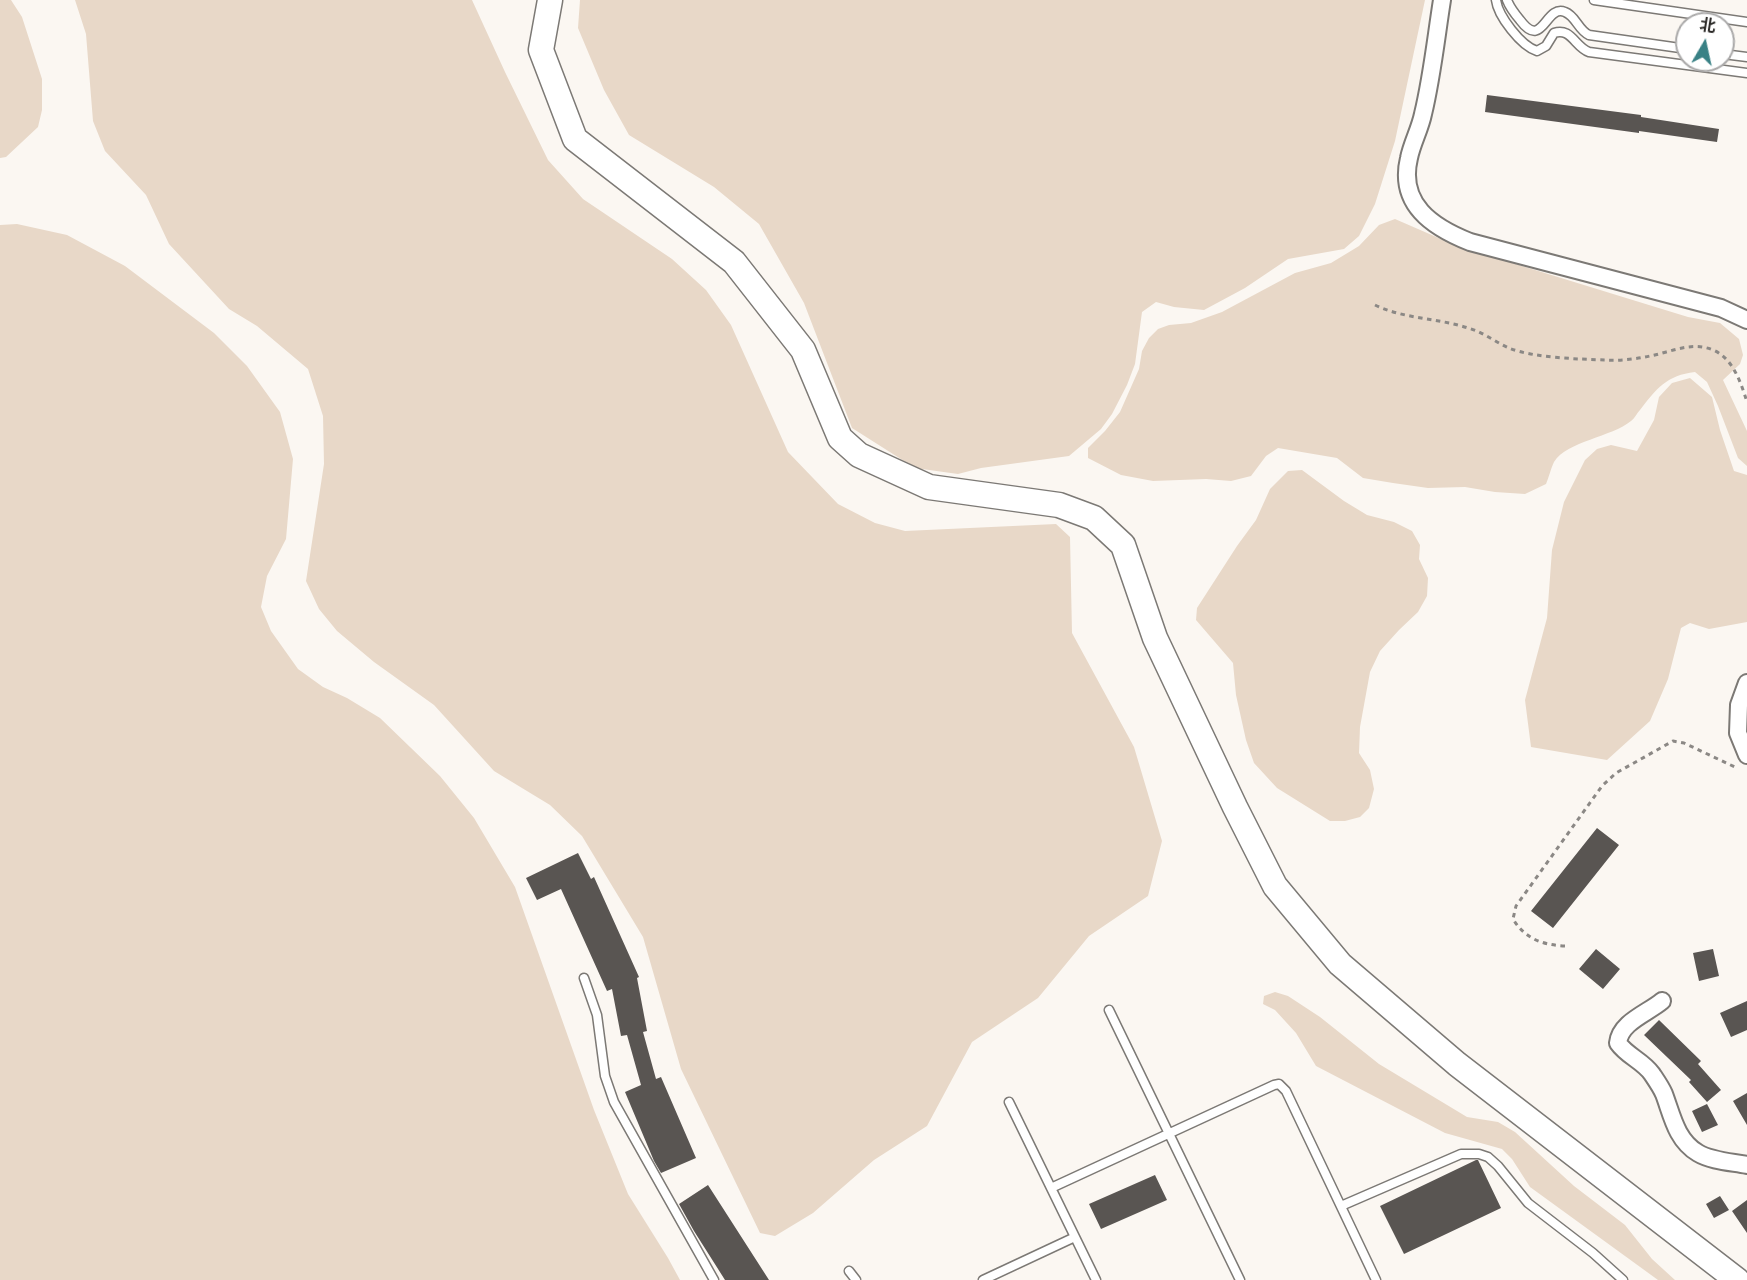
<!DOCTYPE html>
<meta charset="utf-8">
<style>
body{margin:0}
#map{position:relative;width:1747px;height:1280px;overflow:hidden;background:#fbf7f2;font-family:"Fira Sans Condensed","Noto Sans SC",sans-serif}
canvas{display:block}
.north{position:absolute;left:1675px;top:12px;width:60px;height:60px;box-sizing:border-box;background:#fff;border:2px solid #aaa9a9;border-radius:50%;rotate:9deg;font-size:16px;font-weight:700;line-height:24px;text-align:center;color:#2b2927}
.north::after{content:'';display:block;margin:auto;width:21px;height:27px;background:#398185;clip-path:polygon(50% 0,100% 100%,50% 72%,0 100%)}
</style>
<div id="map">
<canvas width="1747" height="1280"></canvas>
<div class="north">北</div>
</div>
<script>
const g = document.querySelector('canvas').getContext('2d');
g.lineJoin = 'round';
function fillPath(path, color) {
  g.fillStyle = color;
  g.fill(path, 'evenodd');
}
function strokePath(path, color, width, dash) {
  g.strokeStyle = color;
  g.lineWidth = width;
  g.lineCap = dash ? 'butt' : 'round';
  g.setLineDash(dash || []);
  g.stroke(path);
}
fillPath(new Path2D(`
 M 0,0 L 11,0 L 22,17 L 42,79 L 42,110 L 38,127 L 6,157 L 0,158 Z
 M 75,0 L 472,0 L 505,72 L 548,160 L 583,199 L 672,259 L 706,290 L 731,325 L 788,452 L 838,504 L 875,523 L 905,531 L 1056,524 L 1070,537 L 1072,633 L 1134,747 L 1162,841 L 1148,896 L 1089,936 L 1038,998 L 972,1042 L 927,1126 L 874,1160 L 813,1213 L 775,1236 L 760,1233 L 681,1069 L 643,937 L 582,836 L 550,805 L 494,771 L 434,705 L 374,662 L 337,631 L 319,609 L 306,581 L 324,464 L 323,416 L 308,369 L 257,326 L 229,309 L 169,244 L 146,195 L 105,151 L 93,121 L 86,34 Z
 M 580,0 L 1425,0 L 1395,141 L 1375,204 L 1359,236 L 1344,249 L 1288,259 L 1245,288 L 1204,310 L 1174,307 L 1156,302 L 1142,312 L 1135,364 L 1127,385 L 1112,414 L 1101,429 L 1069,456 L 981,468 L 958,474 L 915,468 L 852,428 L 804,303 L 759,224 L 714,187 L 629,135 L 604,90 L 578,28 Z
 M 1395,219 L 1457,246 L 1688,317 L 1720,323 L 1739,339 L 1743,355 L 1740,364 L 1723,380 L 1747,431 L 1747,466 L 1738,458 L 1718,406 L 1707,382 L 1695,372 C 1667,375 1656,389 1640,410 C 1637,413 1635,418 1631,421 C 1612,437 1567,441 1554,462 C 1551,468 1549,477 1546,484 L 1525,494 L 1495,492 L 1465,487 L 1428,488 L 1393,483 L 1363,478 L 1337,458 L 1278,448 L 1266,456 L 1251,476 L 1231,481 L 1206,479 L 1153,481 L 1121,475 L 1088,458 L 1088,448 L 1105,431 L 1120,412 L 1139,369 L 1142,351 L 1149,338 L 1158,329 L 1169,325 L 1191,323 L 1222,312 L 1295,273 L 1331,263 L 1359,246 L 1379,225 Z
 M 17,224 L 67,235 L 125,266 L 214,333 L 247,366 L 280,412 L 293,459 L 286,539 L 267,576 L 261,607 L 271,631 L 298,669 L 323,687 L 347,698 L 380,718 L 440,776 L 474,818 L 515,887 L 594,1110 L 628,1194 L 668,1258 L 680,1280 L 0,1280 L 0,225 Z
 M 1690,378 L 1712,397 L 1720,430 L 1734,471 L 1747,475 L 1747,622 L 1709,629 L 1690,623 L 1681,628 L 1668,679 L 1650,721 L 1607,760 L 1531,747 L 1525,700 L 1547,618 L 1552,550 L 1564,502 L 1585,460 L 1597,449 L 1611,445 L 1637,451 L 1654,420 L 1659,397 L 1672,383 Z
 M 1302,470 L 1344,501 L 1367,515 L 1394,522 L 1412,531 L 1420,545 L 1419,559 L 1428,578 L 1427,596 L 1418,612 L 1399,630 L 1380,651 L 1370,672 L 1360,727 L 1359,753 L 1370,770 L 1374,789 L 1369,808 L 1360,817 L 1345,821 L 1330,821 L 1277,788 L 1254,763 L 1246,740 L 1236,695 L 1233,663 L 1196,620 L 1197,608 L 1237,546 L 1256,520 L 1270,489 L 1288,471 Z
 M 1275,992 L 1288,996 L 1320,1017 L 1379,1064 L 1467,1117 L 1498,1122 L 1515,1132 L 1574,1186 L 1625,1225 L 1652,1259 L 1675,1280 L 1658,1280 L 1530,1187 L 1512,1159 L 1502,1149 L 1445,1133 L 1316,1066 L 1296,1033 L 1275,1010 L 1263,1004 L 1264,996 Z`), '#e8d8c8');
fillPath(new Path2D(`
 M 1487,95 L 1641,115 L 1641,117 L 1719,129 L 1717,142 L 1639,131 L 1639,133 L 1485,112 Z
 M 1597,828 L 1619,845 L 1553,928 L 1531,911 Z
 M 578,853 L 591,879 L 594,877 L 639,977 L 637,978 L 647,1031 L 643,1032 L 656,1079 L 661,1077 L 696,1158 L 661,1173 L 654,1161 L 625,1092 L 641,1085 L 627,1035 L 621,1036 L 612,989 L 607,991 L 561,889 L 537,900 L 526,878 Z
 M 1596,949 L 1620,969 L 1603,989 L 1579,969 Z
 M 1713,949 L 1719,976 L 1699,981 L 1693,953 Z
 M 1747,1001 L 1747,1030 L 1731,1037 L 1720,1013 Z
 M 1659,1020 L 1701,1061 L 1698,1064 L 1721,1090 L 1707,1102 L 1689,1082 L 1691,1080 L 1644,1035 Z
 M 1747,1093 L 1747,1125 L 1733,1101 Z
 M 1707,1104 L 1718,1125 L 1702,1132 L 1692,1111 Z
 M 1476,1160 L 1478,1160 L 1501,1208 L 1404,1254 L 1380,1206 Z
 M 1155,1175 L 1167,1200 L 1101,1229 L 1089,1204 Z
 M 708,1185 L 769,1280 L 725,1280 L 694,1231 L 679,1204 Z
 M 1720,1196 L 1729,1210 L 1714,1218 L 1706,1204 Z
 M 1747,1200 L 1747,1233 L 1732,1211 Z`), '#595552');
const lane = new Path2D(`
 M 1496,0 C 1498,16 1521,46 1537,51 L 1546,46 L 1554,33 C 1571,27 1575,47 1589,52 L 1747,73
 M 1507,0 C 1510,8 1515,14 1520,20 C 1543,51 1545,4 1565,12 C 1576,16 1578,30 1589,35 L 1687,49
 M 1594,0 L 1747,22
 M 1723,54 L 1747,57
 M 584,978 L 597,1015 L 605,1076 L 614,1102 L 714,1280
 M 1109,1010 L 1240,1280
 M 1009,1102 L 1096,1280
 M 1051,1188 L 1274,1085 L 1279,1084 L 1286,1091 L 1376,1280
 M 1341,1206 L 1461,1154 L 1479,1154 L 1488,1157 L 1498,1166 L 1528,1203 L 1593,1253 L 1623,1280
 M 849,1271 L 856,1280
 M 983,1280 L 1075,1237`);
const street = new Path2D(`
 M 1442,0 C 1436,38 1432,77 1423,114 C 1420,129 1412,143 1409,158 C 1398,204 1432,227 1470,242 L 1721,308 L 1747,320
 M 1747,683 L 1739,705 L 1738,733 L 1747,755
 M 1662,1001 C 1648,1013 1620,1022 1618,1043 C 1627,1056 1643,1061 1652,1074 C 1656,1080 1661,1087 1664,1094 C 1672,1115 1676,1140 1698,1153 C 1711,1161 1732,1162 1747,1165`);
const secondary = new Path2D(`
 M 550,0 L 541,50 L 575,139 L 734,262 L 803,350 L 840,438 L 859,455 L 929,487 L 1059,505 L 1094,518 L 1123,545 L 1155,638 L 1235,807 L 1275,886 L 1340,964 L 1457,1064 L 1737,1280`);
strokePath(lane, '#7c7975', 11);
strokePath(street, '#7c7975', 20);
strokePath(secondary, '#7c7975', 27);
strokePath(new Path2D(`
 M 1375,305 C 1404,319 1438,318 1468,328 C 1483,332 1495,342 1509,348 C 1533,358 1579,359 1605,360 C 1620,361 1636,359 1650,356 C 1671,352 1692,341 1713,350 C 1733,358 1741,383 1747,402
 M 1565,946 C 1543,945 1525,939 1513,919 L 1516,906 L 1602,786 L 1616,773 L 1673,741 L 1684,743 L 1737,768`), '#8b8885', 3, [4.5, 4.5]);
strokePath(lane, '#fff', 8);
strokePath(street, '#fff', 16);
strokePath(secondary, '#fff', 24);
</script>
